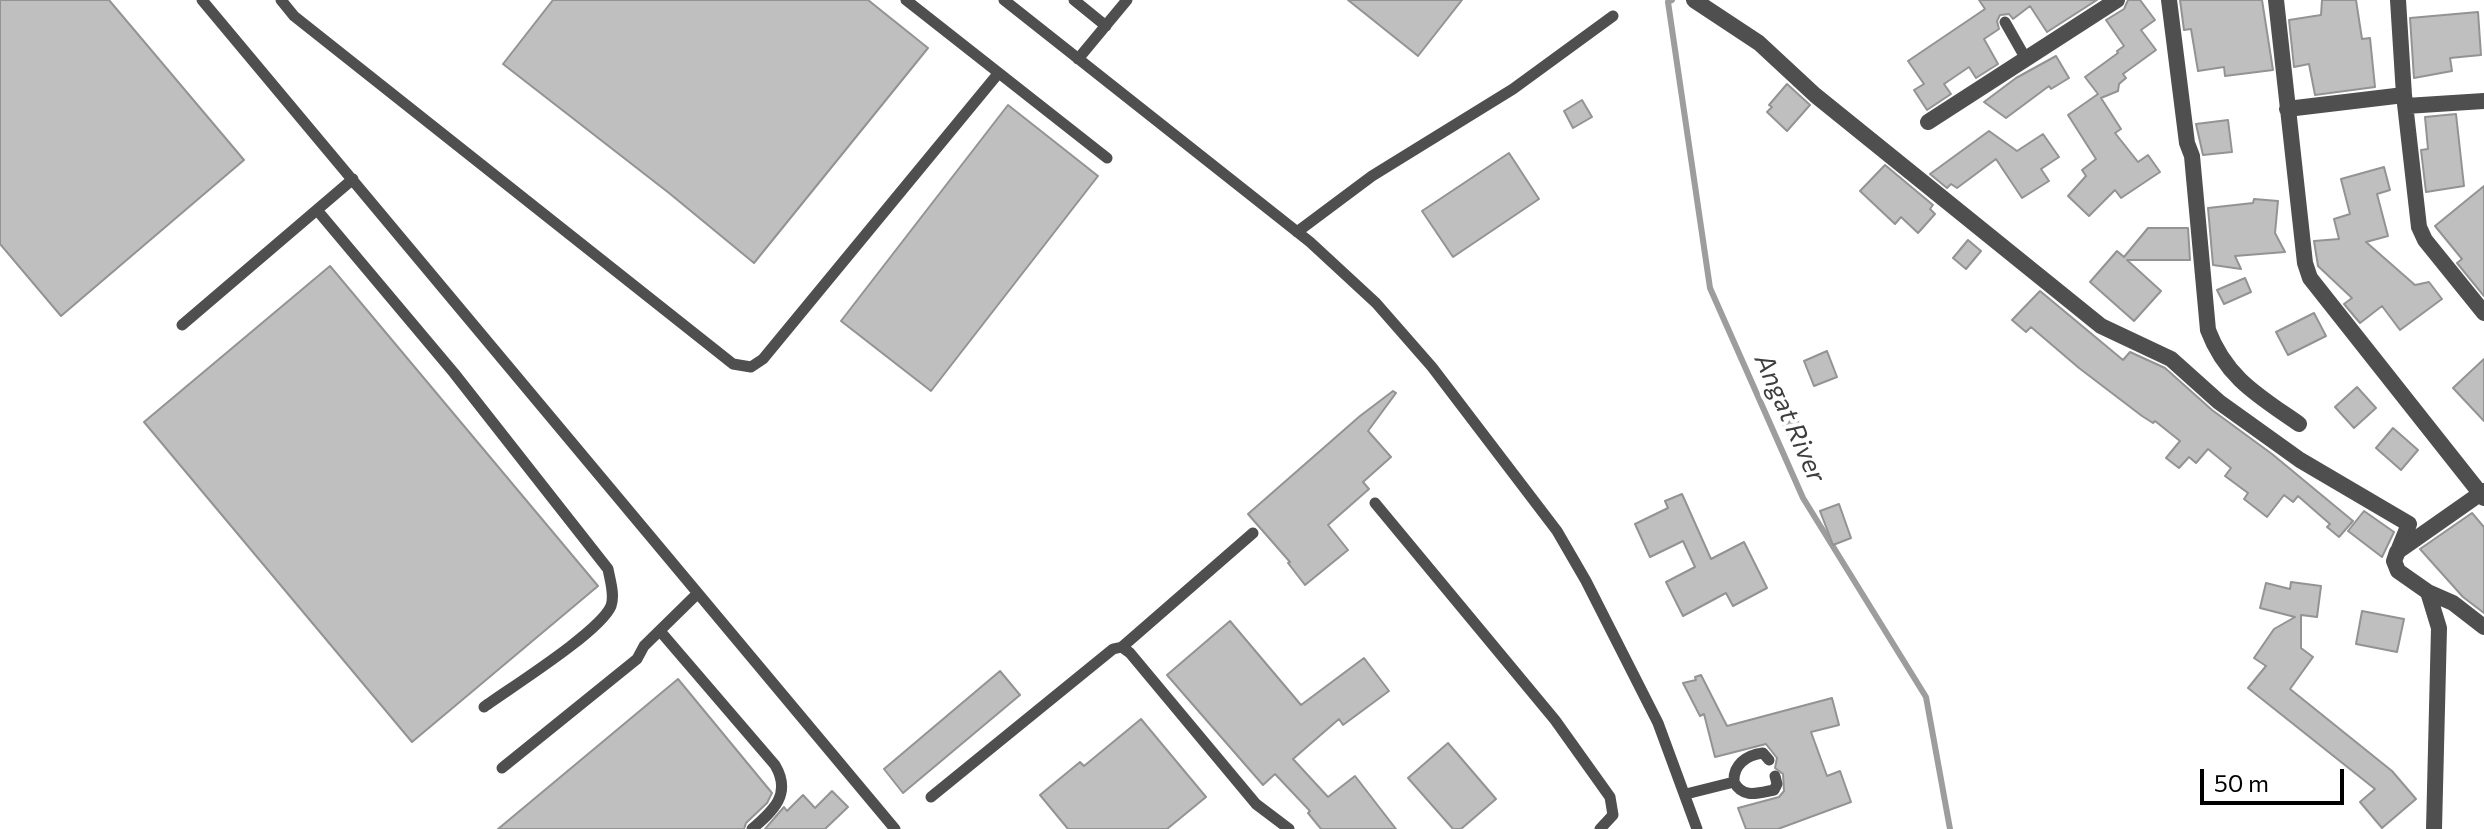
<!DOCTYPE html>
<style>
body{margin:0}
#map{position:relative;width:2484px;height:829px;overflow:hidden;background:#fff;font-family:Commissioner,sans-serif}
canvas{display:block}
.scale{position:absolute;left:2200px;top:769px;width:144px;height:36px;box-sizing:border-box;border:4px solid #000;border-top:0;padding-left:10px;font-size:24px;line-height:28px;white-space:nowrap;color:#000;-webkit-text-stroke:6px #fff;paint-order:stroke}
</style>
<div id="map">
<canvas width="2484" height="829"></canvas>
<div class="scale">50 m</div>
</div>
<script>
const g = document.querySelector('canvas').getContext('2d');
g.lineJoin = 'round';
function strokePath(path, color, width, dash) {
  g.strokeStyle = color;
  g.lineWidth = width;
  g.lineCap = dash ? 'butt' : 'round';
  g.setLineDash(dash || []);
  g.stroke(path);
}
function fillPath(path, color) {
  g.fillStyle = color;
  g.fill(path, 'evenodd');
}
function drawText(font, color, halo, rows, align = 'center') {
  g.font = font + ' Commissioner,sans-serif';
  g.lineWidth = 8;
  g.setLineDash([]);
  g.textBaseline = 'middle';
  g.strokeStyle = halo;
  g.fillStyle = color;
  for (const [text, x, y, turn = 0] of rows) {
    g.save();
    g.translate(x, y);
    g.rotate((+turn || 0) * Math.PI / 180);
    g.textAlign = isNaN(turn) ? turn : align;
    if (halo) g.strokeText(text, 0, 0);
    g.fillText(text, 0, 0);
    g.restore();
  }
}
strokePath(new Path2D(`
 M 1672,0 L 1668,2 L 1710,288 L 1803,498 L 1926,697 L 1950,829`), '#9d9d9d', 6);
const building = new Path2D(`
 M 0,0 L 109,0 L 244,160 L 61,316 L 0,244 Z
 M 553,0 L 868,0 L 928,48 L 754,263 L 669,193 L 503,64 Z
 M 1348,0 L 1462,0 L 1418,56 Z
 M 1979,0 L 2097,0 L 2047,32 L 2030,6 L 2013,19 L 2009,14 L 2000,15 L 1997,21 L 1999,29 L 1984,39 L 1998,64 L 1976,78 L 1969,67 L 1944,84 L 1951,94 L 1927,110 L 1914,90 L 1924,84 L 1908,61 L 1985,9 Z
 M 2128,0 L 2140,0 L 2155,20 L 2141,30 L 2156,50 L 2123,74 L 2126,78 L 2119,84 L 2118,91 L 2101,98 L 2121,129 L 2115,133 L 2138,162 L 2148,155 L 2160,172 L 2121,198 L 2115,190 L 2089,216 L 2068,196 L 2086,176 L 2082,170 L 2096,159 L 2068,115 L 2098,94 L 2085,77 L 2118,53 L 2117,51 L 2124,46 L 2106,20 L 2124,9 Z
 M 2180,0 L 2262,0 L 2273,70 L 2225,76 L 2224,67 L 2198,71 L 2191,29 L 2184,30 Z
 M 2322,0 L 2356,0 L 2362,39 L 2370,38 L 2375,87 L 2315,95 L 2309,64 L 2294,67 L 2289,20 L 2321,15 Z
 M 2478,12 L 2481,55 L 2450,58 L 2452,71 L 2414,78 L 2410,18 Z
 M 2056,56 L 2069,78 L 2051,89 L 2049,86 L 2006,118 L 1984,102 L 2016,78 Z
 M 1787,84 L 1810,105 L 1787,131 L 1767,112 L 1772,107 L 1769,105 Z
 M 1582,100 L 1592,117 L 1573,128 L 1564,111 Z
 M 1008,105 L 1098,176 L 931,391 L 841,321 Z
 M 2456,114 L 2464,186 L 2426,192 L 2421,150 L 2428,149 L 2425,117 Z
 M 2228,120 L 2232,152 L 2203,155 L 2196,124 Z
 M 1989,131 L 2017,151 L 2043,134 L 2059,157 L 2041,169 L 2049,181 L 2022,198 L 1996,159 L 1957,188 L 1951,184 L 1947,188 L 1930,174 Z
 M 1509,153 L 1539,199 L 1453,257 L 1422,211 Z
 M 1885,165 L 1933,205 L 1930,209 L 1935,214 L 1918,233 L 1901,217 L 1895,224 L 1860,191 Z
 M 2384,167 L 2390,190 L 2377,194 L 2388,236 L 2366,242 L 2415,285 L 2429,282 L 2442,299 L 2400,330 L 2382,306 L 2360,323 L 2344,304 L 2352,298 L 2318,266 L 2314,241 L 2339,239 L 2334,219 L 2350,214 L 2341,179 Z
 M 2484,186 L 2484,296 L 2457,263 L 2462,259 L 2435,226 Z
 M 2254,199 L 2278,201 L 2275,233 L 2285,252 L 2235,256 L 2241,269 L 2213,265 L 2208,208 L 2253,203 Z
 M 2148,228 L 2188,228 L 2190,260 L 2127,260 L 2161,291 L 2134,321 L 2090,282 L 2117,251 L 2124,257 Z
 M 1968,240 L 1981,251 L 1966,269 L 1953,258 Z
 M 330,266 L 598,586 L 412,742 L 144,422 Z
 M 2245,278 L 2251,292 L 2224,304 L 2217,290 Z
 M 2040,291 L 2123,360 L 2130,352 L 2165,368 L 2212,410 L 2272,454 L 2353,521 L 2339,537 L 2327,527 L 2330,524 L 2298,496 L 2293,502 L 2284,495 L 2267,517 L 2244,499 L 2248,493 L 2225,476 L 2231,468 L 2208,449 L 2196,463 L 2189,457 L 2179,468 L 2166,458 L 2180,441 L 2155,421 L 2153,423 L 2142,416 L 2079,368 L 2031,327 L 2026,332 L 2012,320 Z
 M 2314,313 L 2326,336 L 2288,355 L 2276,332 Z
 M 1827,351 L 1837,377 L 1814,386 L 1804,361 Z
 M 2484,359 L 2484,421 L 2453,388 Z
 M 2357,387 L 2376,408 L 2354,428 L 2335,407 Z
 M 1393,391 L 1396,393 L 1368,431 L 1391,457 L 1363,482 L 1369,489 L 1328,525 L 1348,550 L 1305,585 L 1288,563 L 1290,562 L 1248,514 L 1360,416 Z
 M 1796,418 L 1808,439 L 1795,446 L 1783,425 Z
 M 2393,428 L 2418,450 L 2401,470 L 2376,448 Z
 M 1682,494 L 1711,559 L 1744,542 L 1767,588 L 1733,606 L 1726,593 L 1683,616 L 1666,582 L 1695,567 L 1683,541 L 1650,557 L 1635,524 L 1668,508 L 1665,501 Z
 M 1839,504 L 1851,538 L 1833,545 L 1820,511 Z
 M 2364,511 L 2394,532 L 2382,557 L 2348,531 Z
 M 2472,513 L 2484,527 L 2484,613 L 2463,597 L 2420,549 Z
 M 2291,582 L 2321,586 L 2317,617 L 2301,615 L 2301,648 L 2313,657 L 2290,689 L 2392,771 L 2416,799 L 2382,828 L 2360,802 L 2375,789 L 2248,688 L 2266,666 L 2254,658 L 2274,629 L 2295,617 L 2260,608 L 2266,583 L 2290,589 Z
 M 2362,611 L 2404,619 L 2397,652 L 2356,644 Z
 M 1230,621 L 1301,705 L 1364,658 L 1389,691 L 1343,725 L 1339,719 L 1293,759 L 1328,797 L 1355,776 L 1396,829 L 1321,829 L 1308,813 L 1310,811 L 1275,774 L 1263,785 L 1167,675 Z
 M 1000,671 L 1020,695 L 903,793 L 884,769 Z
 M 1701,675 L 1727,726 L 1832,698 L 1839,725 L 1811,732 L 1827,776 L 1840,771 L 1851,802 L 1778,829 L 1746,829 L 1738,808 L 1779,797 L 1784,791 L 1783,774 L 1775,768 L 1777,758 L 1766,744 L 1715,757 L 1704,714 L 1700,716 L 1683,683 L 1696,680 L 1695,677 Z
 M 678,679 L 772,793 L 767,803 L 746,823 L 744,829 L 498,829 Z
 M 1141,719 L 1206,797 L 1167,829 L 1068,829 L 1040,795 L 1080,762 L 1084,766 Z
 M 1448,743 L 1496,799 L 1461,829 L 1453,829 L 1408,778 Z
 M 832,791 L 848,807 L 825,829 L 765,829 L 784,807 L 787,811 L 803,795 L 815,808 Z`);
fillPath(building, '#bfbfbf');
strokePath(building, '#939393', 2);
strokePath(new Path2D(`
 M 202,0 L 895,829
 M 281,0 L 294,16 L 733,364 L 751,367 L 763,359 L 997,75
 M 906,0 L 1107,158
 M 1004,0 L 1310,242 L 1376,303 L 1432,367 L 1557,531 L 1586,581 L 1658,723 L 1697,829
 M 1074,0 L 1106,26
 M 2005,22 L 2026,59
 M 1078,59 L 1127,0
 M 317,210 L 454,373 L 608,569 C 610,580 615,595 611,606 C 600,632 510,688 484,707
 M 1297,232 L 1372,176 L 1513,89 L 1613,16
 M 182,325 L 353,179
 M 1375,503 L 1555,720 L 1610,797 L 1613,815 L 1600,829
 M 660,631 L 775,765 C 792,794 774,810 752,829
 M 1122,647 L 1253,533
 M 1769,760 L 1763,753 C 1746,755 1733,765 1734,782 C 1743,799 1758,793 1774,790 L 1777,784 L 1775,776
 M 502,768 L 637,659 L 644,646 L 697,594
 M 1686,794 L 1734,782
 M 931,797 L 1113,649 L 1122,647 L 1130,653 L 1256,804 L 1289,829`), '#4f4f4f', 11);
strokePath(new Path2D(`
 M 1694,0 L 1759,43 L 1815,95 L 2101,326 L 2171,359 L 2219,402 L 2300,460 L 2409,524 L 2394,561
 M 2169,0 L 2187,143 L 2192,156 L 2208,330 C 2226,378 2259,396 2299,424
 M 2276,0 L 2305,263 L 2310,278 L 2484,498
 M 2398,0 L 2404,95 L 2419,227 L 2425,240 L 2484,313
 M 2406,106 L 2484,101
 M 2287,109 L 2404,95
 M 1928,122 L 2117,0
 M 2428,592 L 2453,603 L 2484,627
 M 2434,829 L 2439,628 L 2428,592 L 2398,571 L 2394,561 L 2397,552 L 2484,491`), '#4f4f4f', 16);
drawText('italic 26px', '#3e3e3e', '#fff', [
 ["Angat River",1790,418,66]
]);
</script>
